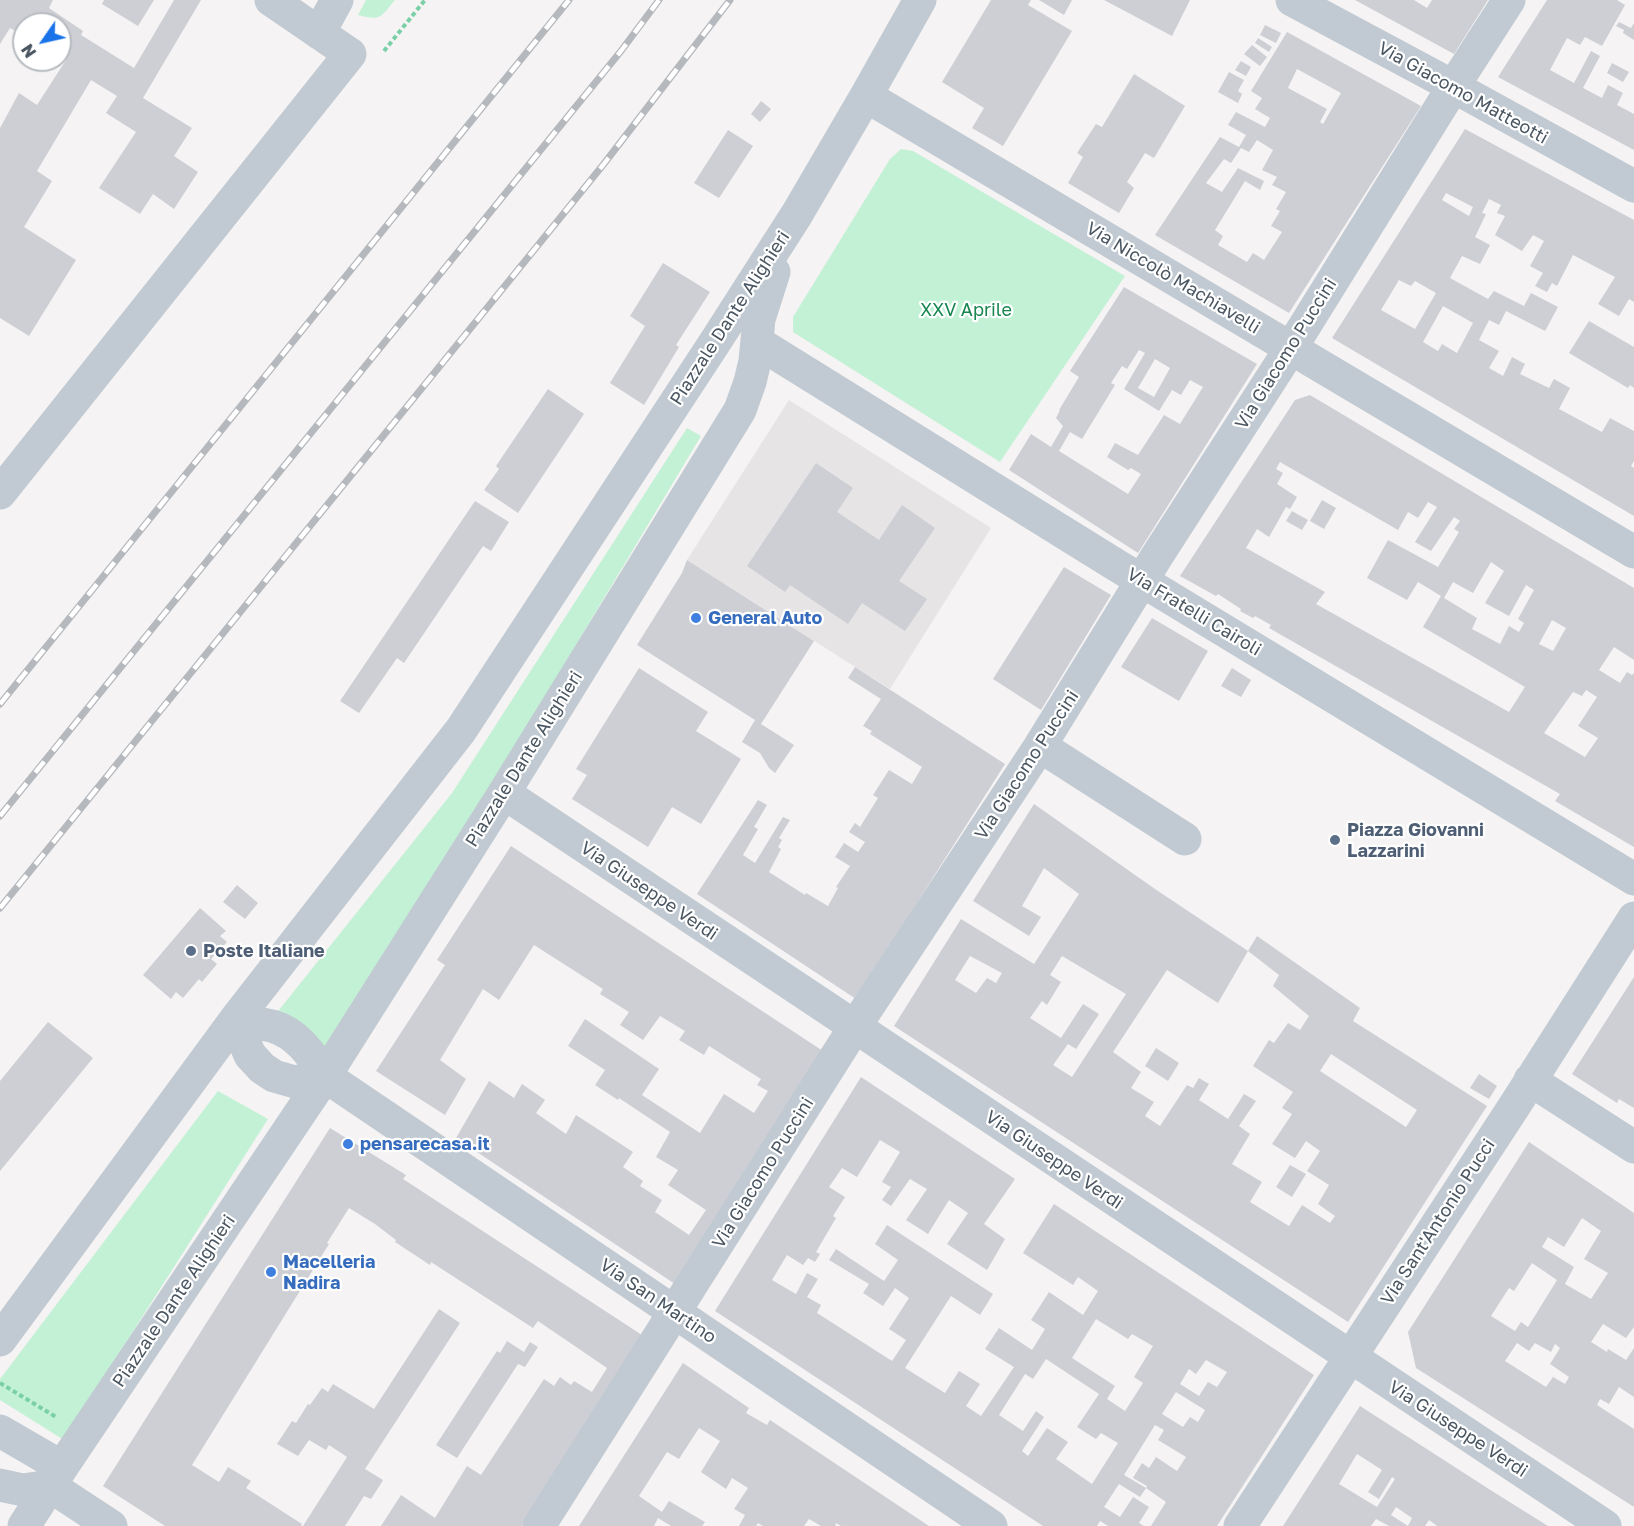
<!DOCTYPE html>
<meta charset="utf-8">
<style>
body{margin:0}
#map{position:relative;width:1634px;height:1526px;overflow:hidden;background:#f5f3f3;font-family:"Golos Text",sans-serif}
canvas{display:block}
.north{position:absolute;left:12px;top:12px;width:60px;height:60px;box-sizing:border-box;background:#fff;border:2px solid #b7bbc0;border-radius:50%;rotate:236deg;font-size:16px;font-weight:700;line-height:24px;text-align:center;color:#4a5661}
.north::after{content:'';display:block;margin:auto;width:21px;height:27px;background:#1a73e8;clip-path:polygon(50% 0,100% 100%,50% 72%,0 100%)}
</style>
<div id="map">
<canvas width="1634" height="1526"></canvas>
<div class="north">N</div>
</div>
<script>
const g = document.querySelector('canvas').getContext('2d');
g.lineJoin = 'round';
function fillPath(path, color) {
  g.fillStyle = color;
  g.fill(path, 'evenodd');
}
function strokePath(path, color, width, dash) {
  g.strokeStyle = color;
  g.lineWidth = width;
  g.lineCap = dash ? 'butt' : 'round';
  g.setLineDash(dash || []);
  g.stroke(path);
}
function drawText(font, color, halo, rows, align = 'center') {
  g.font = font + ' "Golos Text",sans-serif';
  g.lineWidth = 4.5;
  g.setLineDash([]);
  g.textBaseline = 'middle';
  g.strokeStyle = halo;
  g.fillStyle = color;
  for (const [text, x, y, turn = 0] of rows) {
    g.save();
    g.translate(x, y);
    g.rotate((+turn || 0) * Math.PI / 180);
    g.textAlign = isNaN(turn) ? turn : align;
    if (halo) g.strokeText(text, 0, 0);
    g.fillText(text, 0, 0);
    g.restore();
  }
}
fillPath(new Path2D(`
 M 789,400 L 991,528 L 890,689 L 687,560 Z`), '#e6e4e5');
fillPath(new Path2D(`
 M 366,0 L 395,0 C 380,18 381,21 358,15 Z
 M 901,149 L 913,151 L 1125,276 L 1000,462 L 793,332 L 793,317 L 890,159 Z
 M 687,428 L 701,436 L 478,809 L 327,1052 L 275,1015 L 452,793 Z
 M 218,1091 L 268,1119 L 64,1440 L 0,1400 L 0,1379 Z`), '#c3f1d5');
fillPath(new Path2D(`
 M 0,0 L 53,0 L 49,8 L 83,31 L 81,35 L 134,68 L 174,0 L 201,0 L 143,98 L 192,128 L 174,156 L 198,172 L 174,209 L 153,194 L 140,214 L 99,188 L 136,132 L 106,113 L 117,96 L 91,80 L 37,171 L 52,181 L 24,227 L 76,260 L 29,336 L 0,318 L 0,128 L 19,93 L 37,105 L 66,60 L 60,56 L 60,24 L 24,24 L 24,36 L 10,28 L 0,44 Z
 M 104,0 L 154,0 L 138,26 L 102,4 Z
 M 991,0 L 1031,0 L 1028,5 L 1072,31 L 1003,146 L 972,128 L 984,108 L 942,82 Z
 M 1039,0 L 1072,0 L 1064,15 Z
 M 1104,0 L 1190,0 L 1172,36 Z
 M 1355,0 L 1414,0 L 1427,8 L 1432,0 L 1488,0 L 1454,54 Z
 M 1547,0 L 1617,0 L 1625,5 L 1602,46 L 1585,37 L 1580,45 L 1567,38 L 1550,70 L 1574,83 L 1591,51 L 1600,56 L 1583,88 L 1602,98 L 1608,85 L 1623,93 L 1617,105 L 1634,114 L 1634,150 L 1498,77 Z
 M 1619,22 L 1631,28 L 1634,23 L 1634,40 L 1623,33 L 1624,30 L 1616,26 Z
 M 1265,25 L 1281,33 L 1276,43 L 1260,35 Z
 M 1287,32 L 1421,106 L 1289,313 L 1155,235 L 1220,137 L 1239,147 L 1246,135 L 1228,125 L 1236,112 L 1265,127 L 1270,118 L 1255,109 L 1262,98 L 1251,91 ZM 1297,69 L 1341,93 L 1323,124 L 1320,122 L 1327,109 L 1288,88 ZM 1257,140 L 1273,150 L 1262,170 L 1277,177 L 1272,185 L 1286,192 L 1276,209 L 1280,211 L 1271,226 L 1282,232 L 1264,260 L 1253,253 L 1247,262 L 1218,245 L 1223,236 L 1215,230 L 1245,181 L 1260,190 L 1264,181 L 1238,168 L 1222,192 L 1206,183 L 1224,159 L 1231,163 L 1241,148 L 1249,152 Z
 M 1258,38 L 1272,47 L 1269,52 L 1255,43 Z
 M 1252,45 L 1267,57 L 1260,66 L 1244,54 Z
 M 1241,61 L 1251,67 L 1246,76 L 1235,70 Z
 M 1612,63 L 1629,72 L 1623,82 L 1607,73 Z
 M 1229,72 L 1244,80 L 1238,91 L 1242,94 L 1238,103 L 1218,92 Z
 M 1134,74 L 1185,106 L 1154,158 L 1145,153 L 1127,182 L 1134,188 L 1119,213 L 1068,183 L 1083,157 L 1077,153 L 1096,124 L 1102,127 Z
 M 761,101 L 771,109 L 760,122 L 751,114 Z
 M 1465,129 L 1634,220 L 1634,302 L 1629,299 L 1619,316 L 1598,304 L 1615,277 L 1573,255 L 1557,286 L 1552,283 L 1547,292 L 1535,286 L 1543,273 L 1530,266 L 1544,241 L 1533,235 L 1522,251 L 1495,235 L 1505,216 L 1497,213 L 1501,205 L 1489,199 L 1482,213 L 1486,214 L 1475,237 L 1490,245 L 1480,264 L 1462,256 L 1450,278 L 1488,299 L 1494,291 L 1524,306 L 1531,293 L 1558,307 L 1545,331 L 1506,311 L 1499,325 L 1489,320 L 1479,340 L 1499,351 L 1489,368 L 1503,376 L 1512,357 L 1525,364 L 1520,374 L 1549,388 L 1554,379 L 1570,388 L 1559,409 L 1602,432 L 1610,418 L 1634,431 L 1634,461 L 1631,466 L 1634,468 L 1634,516 L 1332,338 ZM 1446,193 L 1473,207 L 1469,216 L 1442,200 ZM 1399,280 L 1411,286 L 1415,281 L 1436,293 L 1415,329 L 1381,310 ZM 1443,306 L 1473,323 L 1457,353 L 1442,344 L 1438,351 L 1423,342 Z
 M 728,130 L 753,146 L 719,198 L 694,183 Z
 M 663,263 L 710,292 L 676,345 L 679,347 L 644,405 L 610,383 L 645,326 L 630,316 Z
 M 1124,287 L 1257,364 L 1138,553 L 1009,470 L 1031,434 L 1051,447 L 1063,426 L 1056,418 L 1060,410 L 1059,410 L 1079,377 L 1070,371 ZM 1139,350 L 1145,353 L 1124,389 L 1159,411 L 1172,390 L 1181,395 L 1190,380 L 1203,387 L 1180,424 L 1164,415 L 1138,455 L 1115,443 L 1107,457 L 1128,470 L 1131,468 L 1141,474 L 1128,494 L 1059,451 L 1070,432 L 1082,439 L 1115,385 L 1111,383 L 1122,366 L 1127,369 ZM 1155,359 L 1170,368 L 1154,397 L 1138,388 Z
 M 1589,321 L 1634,347 L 1634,388 L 1630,385 L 1628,388 L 1569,353 Z
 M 548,389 L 584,414 L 518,513 L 484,490 L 499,469 L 496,466 Z
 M 1310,395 L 1634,588 L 1634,660 L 1614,647 L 1599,670 L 1620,683 L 1627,672 L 1632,675 L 1634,673 L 1634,847 L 1555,801 L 1560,794 L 1269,628 L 1271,625 L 1255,616 L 1253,618 L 1240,611 L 1241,609 L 1218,594 L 1216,596 L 1180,576 L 1295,400 ZM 1280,462 L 1398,530 L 1408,512 L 1418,518 L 1428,502 L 1437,507 L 1415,542 L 1431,551 L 1454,517 L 1460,521 L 1454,529 L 1459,532 L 1438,567 L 1388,540 L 1367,578 L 1407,600 L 1418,582 L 1441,596 L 1423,627 L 1525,687 L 1509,712 L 1316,604 L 1325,592 L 1246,548 L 1257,529 L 1269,537 L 1286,507 L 1290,509 L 1297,497 L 1277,484 L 1283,473 L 1276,469 ZM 1491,562 L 1504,571 L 1485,603 L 1509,616 L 1526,585 L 1534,590 L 1518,619 L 1524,623 L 1519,632 L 1509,626 L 1500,644 L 1472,629 L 1477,618 L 1444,598 L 1453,582 L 1473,593 ZM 1552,620 L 1566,628 L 1553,651 L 1539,644 ZM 1586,690 L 1597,697 L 1578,726 L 1598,738 L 1585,757 L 1544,733 L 1573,692 L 1582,696 Z
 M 816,463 L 853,488 L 837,512 L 879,540 L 902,505 L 935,528 L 899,581 L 927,599 L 905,631 L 862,603 L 848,624 L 790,585 L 785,592 L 747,566 Z
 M 1322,500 L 1336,508 L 1324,529 L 1310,521 Z
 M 475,501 L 509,522 L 491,551 L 483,546 L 404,663 L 397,658 L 359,713 L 340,701 Z
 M 1292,511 L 1308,520 L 1302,530 L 1286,521 Z
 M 687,560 L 814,641 L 761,724 L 794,745 L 775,773 L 769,768 L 760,753 L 742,742 L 755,720 L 637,645 L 682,573 Z
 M 1064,567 L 1111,595 L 1041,710 L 993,679 Z
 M 1152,618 L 1208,651 L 1179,701 L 1121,667 Z
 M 855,667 L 1005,764 L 856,999 L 697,894 L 758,800 L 767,805 L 754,827 L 758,829 L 743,855 L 755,863 L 783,817 L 790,820 L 779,838 L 782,840 L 778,847 L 781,849 L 769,872 L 805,895 L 806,893 L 828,906 L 838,888 L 836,887 L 850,866 L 835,857 L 844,843 L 858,852 L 865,842 L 849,832 L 855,823 L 860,827 L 878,798 L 873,795 L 889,770 L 912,784 L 922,767 L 870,734 L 872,731 L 863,726 L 881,699 L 848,678 Z
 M 639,668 L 708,712 L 696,731 L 741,759 L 701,824 L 672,807 L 648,847 L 572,799 L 587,775 L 576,769 Z
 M 1232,668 L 1251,680 L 1241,697 L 1221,686 Z
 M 1034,804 L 1155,889 L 1248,951 L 1218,1003 L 1167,970 L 1113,1052 L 1141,1072 L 1131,1088 L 1154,1102 L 1145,1116 L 1160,1126 L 1187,1085 L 1193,1088 L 1199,1078 L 1209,1084 L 1199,1100 L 1228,1119 L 1244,1094 L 1256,1101 L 1239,1126 L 1250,1134 L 1232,1164 L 1262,1182 L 1250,1202 L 1289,1226 L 1302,1205 L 1330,1223 L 1335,1216 L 1318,1204 L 1329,1185 L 1307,1171 L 1320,1151 L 1306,1141 L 1295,1158 L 1272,1144 L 1292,1114 L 1282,1108 L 1293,1092 L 1253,1066 L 1269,1040 L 1274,1043 L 1288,1023 L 1300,1030 L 1309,1016 L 1273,986 L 1279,975 L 1248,951 L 1257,936 L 1360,1008 L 1353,1021 L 1487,1106 L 1348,1322 L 894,1026 L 961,919 L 1034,964 L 1079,894 L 1044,868 L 1022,906 L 1041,917 L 1029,936 L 973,901 ZM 970,956 L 1002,973 L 996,983 L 987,978 L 976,993 L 955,980 ZM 1062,956 L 1126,994 L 1072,1077 L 1053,1065 L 1068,1044 L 1076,1049 L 1099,1014 L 1083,1004 L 1061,1038 L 1030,1018 L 1042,1001 L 1047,1005 L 1061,982 L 1050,975 ZM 1331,1054 L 1417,1110 L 1406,1127 L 1320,1071 Z
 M 511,846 L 823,1051 L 675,1284 L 456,1138 L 489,1081 L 514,1098 L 522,1084 L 545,1100 L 536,1113 L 566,1134 L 576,1115 L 633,1152 L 623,1167 L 643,1181 L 640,1186 L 662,1200 L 655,1212 L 689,1235 L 706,1210 L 668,1185 L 678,1170 L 656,1157 L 670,1132 L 619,1098 L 618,1100 L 595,1085 L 605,1070 L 568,1046 L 585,1019 L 659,1069 L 642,1095 L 700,1133 L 724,1094 L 754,1113 L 768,1091 L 757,1085 L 761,1079 L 709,1046 L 704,1055 L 679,1040 L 685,1031 L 660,1016 L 643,1040 L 620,1025 L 629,1012 L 600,994 L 603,989 L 534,945 L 499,1000 L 483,989 L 440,1060 L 466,1079 L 445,1115 L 376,1071 L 445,965 L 437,960 Z
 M 237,885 L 258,903 L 245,919 L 223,902 Z
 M 200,908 L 226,931 L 220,936 L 227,942 L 211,959 L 217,964 L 202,982 L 199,979 L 183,998 L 176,992 L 171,999 L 143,975 Z
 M 1634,977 L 1634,1108 L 1619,1099 L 1617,1103 L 1572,1074 Z
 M 48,1022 L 93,1058 L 0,1171 L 0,1081 Z
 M 1156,1048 L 1179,1063 L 1168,1081 L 1145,1066 Z
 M 1479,1074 L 1497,1086 L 1489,1099 L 1470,1088 Z
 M 861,1077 L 1015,1179 L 984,1224 L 1005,1239 L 987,1270 L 947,1244 L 968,1213 L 949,1200 L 928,1234 L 906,1220 L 927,1189 L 910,1179 L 891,1206 L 882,1200 L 891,1187 L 882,1182 L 900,1152 L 880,1140 L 857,1177 L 842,1168 L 829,1187 L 845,1197 L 833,1216 L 836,1218 L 816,1252 L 820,1254 L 815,1262 L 808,1258 L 803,1265 L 787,1255 L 772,1280 L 796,1294 L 807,1273 L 818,1279 L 807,1297 L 821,1305 L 817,1313 L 892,1361 L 906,1340 L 889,1329 L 909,1298 L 895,1288 L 883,1306 L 863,1293 L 869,1284 L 829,1260 L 836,1249 L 884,1281 L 898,1260 L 875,1244 L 887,1225 L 993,1294 L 980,1315 L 951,1296 L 905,1368 L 945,1393 L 959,1371 L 980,1384 L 966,1406 L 981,1416 L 1014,1367 L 985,1349 L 999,1328 L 1032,1350 L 1045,1329 L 1031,1320 L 1049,1292 L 1083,1315 L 1098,1291 L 1078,1277 L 1073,1285 L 1023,1253 L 1054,1204 L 1314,1375 L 1217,1526 L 1151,1526 L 1166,1502 L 1146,1488 L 1147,1486 L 1133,1478 L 1142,1463 L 1149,1468 L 1156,1457 L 1177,1471 L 1186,1457 L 1158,1440 L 1164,1430 L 1155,1425 L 1124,1475 L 1146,1488 L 1140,1497 L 1119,1484 L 1104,1507 L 1120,1517 L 1133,1497 L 1149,1507 L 1139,1523 L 1144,1526 L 1108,1526 L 1100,1521 L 1097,1526 L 1043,1526 L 715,1311 ZM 1096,1319 L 1128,1339 L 1132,1334 L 1153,1346 L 1134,1377 L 1143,1383 L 1125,1411 L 1107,1399 L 1115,1386 L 1072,1358 ZM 1046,1359 L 1099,1394 L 1077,1427 L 1096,1439 L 1101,1433 L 1118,1443 L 1092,1484 L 1056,1459 L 1068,1442 L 1047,1428 L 1028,1456 L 1022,1451 L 1044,1417 L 1036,1411 L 1023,1431 L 999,1415 L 1025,1374 L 1033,1379 ZM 1206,1360 L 1227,1372 L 1217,1387 L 1208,1382 L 1199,1396 L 1180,1384 L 1189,1369 L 1196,1374 ZM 1176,1392 L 1205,1410 L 1198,1422 L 1190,1417 L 1183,1427 L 1162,1414 Z
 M 330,1128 L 406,1175 L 403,1179 L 642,1335 L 522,1526 L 381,1526 L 401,1495 L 435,1518 L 467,1466 L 481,1475 L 544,1379 L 554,1386 L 560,1377 L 571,1385 L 574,1381 L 592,1392 L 607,1368 L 538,1321 L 533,1328 L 431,1262 L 430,1265 L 395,1242 L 396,1240 L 375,1224 L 349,1208 L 327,1243 L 329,1244 L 192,1465 L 219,1482 L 228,1467 L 251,1481 L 246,1488 L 302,1524 L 301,1526 L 165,1526 L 103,1486 Z
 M 1529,1142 L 1634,1213 L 1634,1327 L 1626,1338 L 1603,1324 L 1591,1342 L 1607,1352 L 1608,1349 L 1626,1360 L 1634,1348 L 1634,1397 L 1619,1387 L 1609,1404 L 1600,1399 L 1597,1405 L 1634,1429 L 1634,1507 L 1416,1368 L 1408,1332 ZM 1582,1218 L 1601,1231 L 1584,1259 L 1608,1273 L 1591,1299 L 1565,1284 L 1574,1267 L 1542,1247 L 1548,1237 L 1564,1247 ZM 1532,1263 L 1557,1280 L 1528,1327 L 1521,1322 L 1515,1331 L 1491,1316 L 1509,1288 L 1514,1291 ZM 1517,1343 L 1529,1351 L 1535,1343 L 1551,1352 L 1555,1344 L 1560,1348 L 1550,1364 L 1569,1377 L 1565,1384 L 1553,1377 L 1546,1387 L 1505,1361 Z
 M 1290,1165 L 1306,1174 L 1292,1197 L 1276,1187 Z
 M 439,1309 L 460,1323 L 365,1469 L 383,1480 L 382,1482 L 371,1499 L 364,1496 L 345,1526 L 303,1526 L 347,1457 L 329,1445 L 326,1450 L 309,1440 L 298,1456 L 277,1444 L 292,1421 L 296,1423 L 308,1404 L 310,1405 L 322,1388 L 328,1392 L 333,1384 L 374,1409 Z
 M 507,1341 L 524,1352 L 530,1342 L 538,1347 L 525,1367 L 518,1364 L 457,1458 L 436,1445 L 497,1351 L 500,1353 Z
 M 683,1363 L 749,1408 L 746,1413 L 767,1425 L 770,1420 L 929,1526 L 841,1526 L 836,1523 L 835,1526 L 821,1526 L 809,1519 L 804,1526 L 763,1526 L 758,1523 L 756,1526 L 739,1526 L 745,1515 L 734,1509 L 748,1488 L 732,1478 L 726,1489 L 701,1472 L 720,1441 L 699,1428 L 679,1459 L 667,1452 L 639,1496 L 662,1512 L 669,1501 L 705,1522 L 702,1526 L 671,1526 L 658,1518 L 654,1526 L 579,1526 Z
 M 1360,1406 L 1492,1491 L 1548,1526 L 1437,1526 L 1429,1520 L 1425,1526 L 1389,1526 L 1376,1519 L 1371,1526 L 1283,1526 ZM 1357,1454 L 1382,1470 L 1368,1492 L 1379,1499 L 1392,1477 L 1395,1479 L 1377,1507 L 1339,1484 ZM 1396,1507 L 1412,1518 L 1408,1526 L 1391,1515 Z`), '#cdcfd5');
strokePath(new Path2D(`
 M 384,51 L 425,0
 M 0,1383 L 56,1417`), '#7ad0a6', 4, [4.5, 3]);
strokePath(new Path2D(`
 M 1292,0 L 1434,76 L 1634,186
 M 319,33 L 337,0
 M 866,96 L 1634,552
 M 757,342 L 1116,565 L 1634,879
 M 0,493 L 350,54 L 271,0
 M 1040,746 L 1185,839
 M 504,793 L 1605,1526
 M 235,1020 C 247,1022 260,1023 272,1026 C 297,1033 312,1055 325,1076 L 991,1526
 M 235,1020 L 250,1055 L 262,1068 L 274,1076 L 295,1082 L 325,1076
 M 1530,1080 L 1634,1147
 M 0,1340 L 235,1020 L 461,730 L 717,339 L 797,214 L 866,96 L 920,0
 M 0,1431 L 62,1467
 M 0,1485 L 23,1490 L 50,1486 L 111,1526
 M 24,1526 L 62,1467 L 325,1076 L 504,793 L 740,410 L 750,382 L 755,361 L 759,319 L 774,272
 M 539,1526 L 854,1028 L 1040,746 L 1157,556 L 1291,348 L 1453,87 L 1509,0
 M 1240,1526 L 1515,1105 L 1634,918`), '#c1cad2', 33);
const rail = new Path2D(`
 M 0,704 L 569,0
 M 0,816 L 621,51 L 659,0
 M 0,908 L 603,165 L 730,0`);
strokePath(rail, '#b5b8bd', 7);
strokePath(rail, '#fff', 4.5, [14]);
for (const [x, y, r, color] of [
 [696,618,6,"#3f7fe0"],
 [1335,840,6,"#5c6f8a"],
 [191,951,6,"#5c6f8a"],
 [348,1144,6,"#3f7fe0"],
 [271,1272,6,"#3f7fe0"]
]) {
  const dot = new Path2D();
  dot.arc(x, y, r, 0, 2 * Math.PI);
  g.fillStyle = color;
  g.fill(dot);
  strokePath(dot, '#fff', 2);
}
drawText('18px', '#4a5661', '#fff', [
 ["Via Giacomo Matteotti",1463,93,29],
 ["Via Niccolò Machiavelli",1173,278,31],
 ["Piazzale Dante Alighieri",730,318,-57],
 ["Via Giacomo Puccini",1286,354,-58],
 ["Via Fratelli Cairoli",1194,612,31],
 ["Piazzale Dante Alighieri",524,759,-58],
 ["Via Giacomo Puccini",1027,765,-57],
 ["Via Giuseppe Verdi",649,891,34],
 ["Via Giuseppe Verdi",1054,1160,34],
 ["Via Giacomo Puccini",763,1173,-58],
 ["Via Sant'Antonio Pucci",1438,1222,-57],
 ["Piazzale Dante Alighieri",174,1301,-56],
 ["Via San Martino",658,1301,34],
 ["Via Giuseppe Verdi",1458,1429,33]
]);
drawText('18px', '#17864f', '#fff', [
 ["XXV Aprile",966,310]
]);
drawText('bold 18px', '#366cbe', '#fff', [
 ["General Auto",708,618],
 ["pensarecasa.it",360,1144],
 ["Macelleria",283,1262],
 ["Nadira",283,1283]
], 'left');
drawText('bold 18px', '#4e5e75', '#fff', [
 ["Piazza Giovanni",1347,830],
 ["Lazzarini",1347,851],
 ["Poste Italiane",203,951]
], 'left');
</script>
